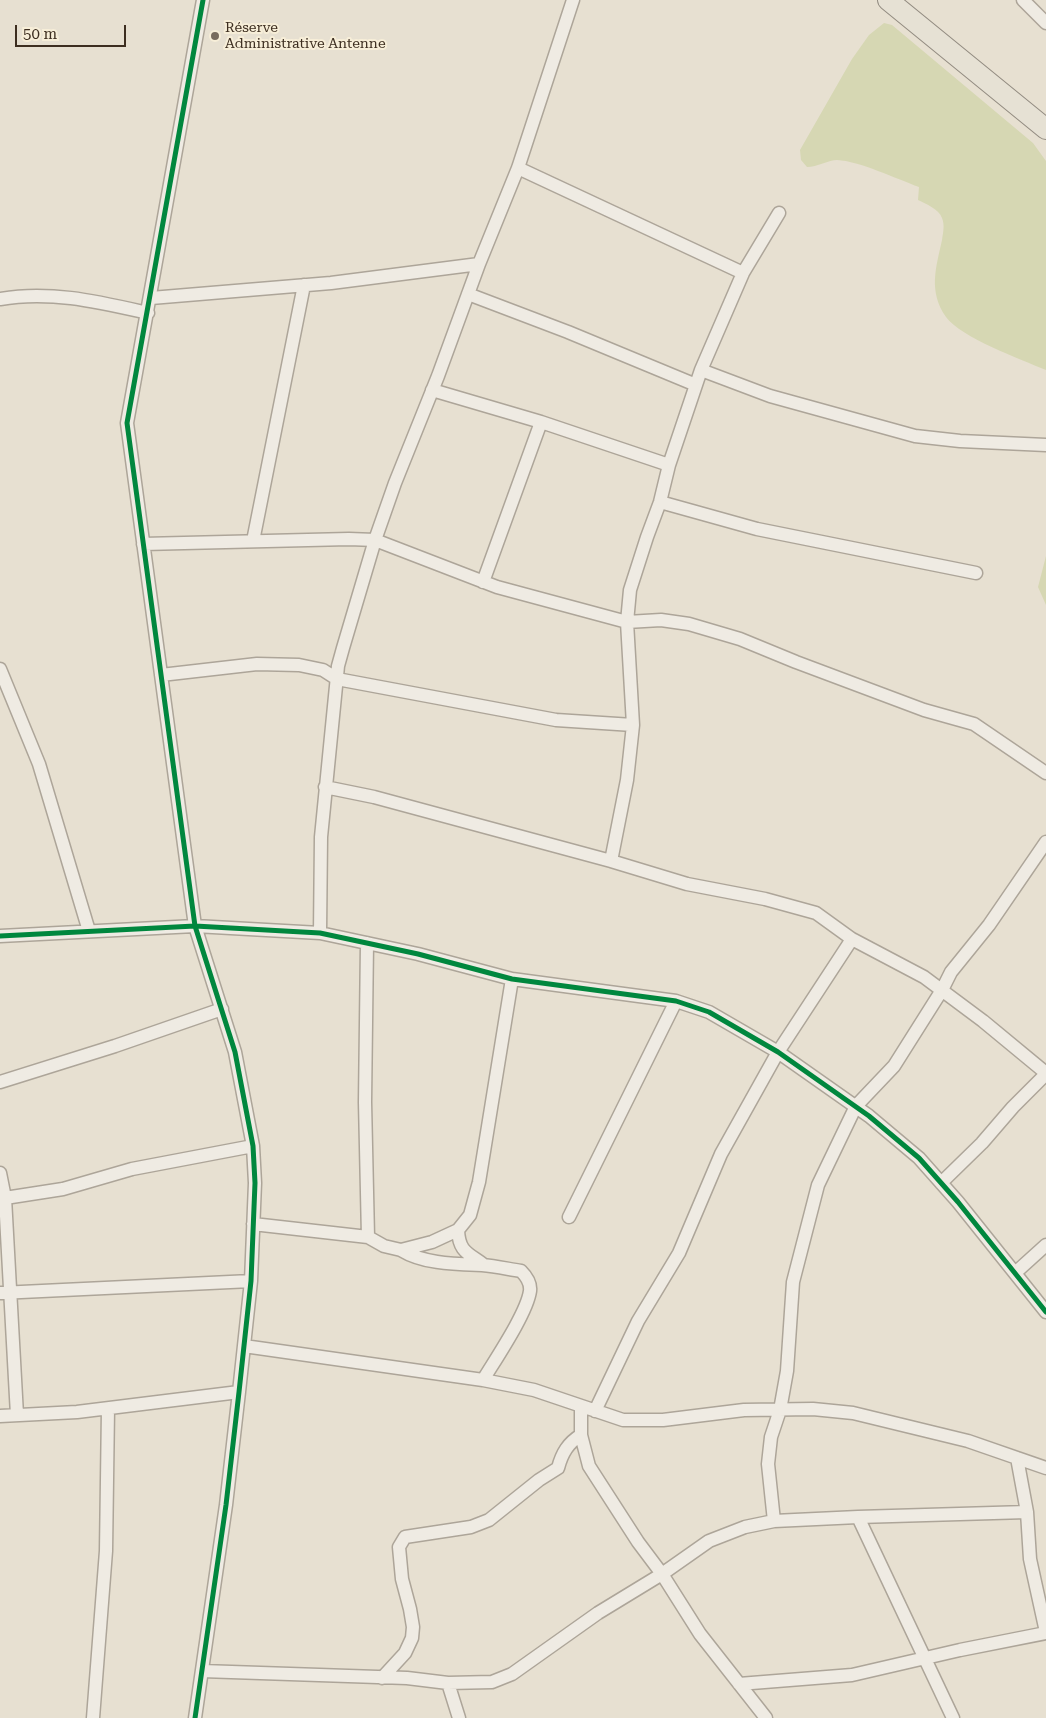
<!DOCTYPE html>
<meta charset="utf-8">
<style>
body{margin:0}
#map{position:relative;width:1046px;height:1718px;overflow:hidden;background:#e7e0d1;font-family:"Roboto Serif",serif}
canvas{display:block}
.scale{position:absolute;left:15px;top:25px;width:111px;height:22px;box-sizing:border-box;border:2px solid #3d2e20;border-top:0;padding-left:6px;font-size:15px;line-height:18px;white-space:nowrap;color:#3d2e20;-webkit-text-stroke:4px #f7eed8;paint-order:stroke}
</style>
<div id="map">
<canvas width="1046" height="1718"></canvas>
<div class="scale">50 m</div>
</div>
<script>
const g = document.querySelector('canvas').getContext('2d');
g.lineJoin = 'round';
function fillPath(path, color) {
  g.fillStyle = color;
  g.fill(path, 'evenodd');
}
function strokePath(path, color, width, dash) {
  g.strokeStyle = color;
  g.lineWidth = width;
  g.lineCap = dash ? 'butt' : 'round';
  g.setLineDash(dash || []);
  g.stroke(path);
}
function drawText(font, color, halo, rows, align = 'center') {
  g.font = font + ' "Roboto Serif",serif';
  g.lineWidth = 4;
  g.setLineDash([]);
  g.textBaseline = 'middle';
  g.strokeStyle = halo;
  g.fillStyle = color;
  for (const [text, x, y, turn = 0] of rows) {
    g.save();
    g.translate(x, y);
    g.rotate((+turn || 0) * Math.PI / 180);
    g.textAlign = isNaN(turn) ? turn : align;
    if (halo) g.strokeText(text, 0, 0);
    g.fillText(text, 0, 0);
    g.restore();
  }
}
fillPath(new Path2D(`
 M 884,23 L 892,25 L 898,30 L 1033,143 L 1046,161 L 1046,370 C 1022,360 960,337 946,317 C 928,291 936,268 942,240 C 943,233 945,225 942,218 C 939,209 926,204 918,200 L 919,187 C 897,179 859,161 837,160 C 829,160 817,167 807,167 L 801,160 L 800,150 L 852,59 L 869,35 Z
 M 1046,556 L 1046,605 L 1038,587 Z`), '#d6d7b3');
const minor = new Path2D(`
 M 1023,0 L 1046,23
 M 518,168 L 743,273
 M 468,294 L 568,332 L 696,385
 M 151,298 L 331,283 L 479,264
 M 0,299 C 50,290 99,302 148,313
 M 701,370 L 770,396 L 915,436 L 960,441 L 1046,445
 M 432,390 L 541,422 L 669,465
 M 660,502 L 757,529 L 976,573
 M 253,541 L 304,285
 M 143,544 L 349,539 L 375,540 L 497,587 L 627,622 L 661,620 L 689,624 L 740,639 L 796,662 L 924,710 L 974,724 L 1046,773
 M 483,582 L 541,422
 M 0,669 L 39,764 L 89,931
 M 161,675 L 257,664 L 299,665 L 323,670 L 337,679 L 556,720 L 633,725
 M 325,787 L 374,797 L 611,861 L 687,884 L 765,899 L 816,913 L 852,939 L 924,977 L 983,1021 L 1046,1073
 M 611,861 L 627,780 L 633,725 L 627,622 L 630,590 L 647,537 L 660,502 L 669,465 L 701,370 L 743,273 L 779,213
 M 320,933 L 321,837 L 338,666 L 343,648 L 375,540 L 395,483 L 438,376 L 479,264 L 518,168 L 573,0
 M 0,936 L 195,926 L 320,933 L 418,954 L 512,979 L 676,1001 L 709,1012 L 778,1052 L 869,1116 L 919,1158 L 958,1202 L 1046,1312
 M 367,943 L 365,1102 L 368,1237
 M 0,1082 L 115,1046 L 222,1009
 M 0,1173 L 5,1198 L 17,1415
 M 941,1183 L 982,1143 L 1013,1107 L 1046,1074
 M 5,1198 L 63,1189 L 132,1169 L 253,1146
 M 569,1217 L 676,1001
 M 253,1224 L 368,1237 L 384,1246 L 401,1250 L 432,1242 L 458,1230 L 470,1215 L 479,1182 L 512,979
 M 458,1230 C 459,1252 468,1253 484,1265
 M 401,1250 C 424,1264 455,1264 482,1265 C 495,1266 508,1269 521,1271 C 527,1277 531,1283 530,1291 C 527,1313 495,1360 483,1380
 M 1015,1273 L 1046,1245
 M 0,1293 L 251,1281
 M 244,1346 L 483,1380 L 534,1390 L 623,1420 L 663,1420 L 744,1410 L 813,1409 L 853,1413 L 968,1441 L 1046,1468
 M 581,1407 L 581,1435 L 589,1466 L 638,1542 L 662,1574 L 700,1634 L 766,1718
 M 595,1411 L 638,1321 L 679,1253 L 721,1154 L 778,1052 L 852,939
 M 0,1416 L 77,1412 L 239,1392
 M 1017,1458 L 1027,1512 L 1030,1559 L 1046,1632
 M 858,1517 L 953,1718
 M 774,1521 L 768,1464 L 771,1437 L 780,1410 L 787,1371 L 793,1282 L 818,1185 L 856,1106 L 894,1066 L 942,990 L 951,972 L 989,925 L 1046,842
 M 202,1671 L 407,1678 L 448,1683 L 492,1682 L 512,1674 L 598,1613 L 662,1574 L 709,1541 L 745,1527 L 774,1521 L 858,1517 L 1027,1512
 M 382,1678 L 405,1653 L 412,1638 L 413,1627 L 410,1609 L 402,1579 L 399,1547 L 405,1537 L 471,1527 L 489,1520 L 539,1480 L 558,1468 C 562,1453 568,1443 581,1435
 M 448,1683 L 459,1718
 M 739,1684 L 852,1675 L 960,1650 L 1046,1633
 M 93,1718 L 106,1551 L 108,1409
 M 195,1718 L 226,1505 L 239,1392 L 251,1281 L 255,1183 L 253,1146 L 235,1052 L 195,926 L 127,423 L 203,0`);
const primary = new Path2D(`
 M 888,0 L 1046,129`);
strokePath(minor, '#ada599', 15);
strokePath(primary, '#928b80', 22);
strokePath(minor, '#efebe3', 12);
strokePath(primary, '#e6e1d4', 20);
strokePath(new Path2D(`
 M 0,936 L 195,926 L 320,933 L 418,954 L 512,979 L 676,1001 L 709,1012 L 778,1052 L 869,1116 L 919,1158 L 958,1202 L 1046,1312
 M 195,1718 L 226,1505 L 239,1392 L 251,1281 L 255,1183 L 253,1146 L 235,1052 L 195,926 L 127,423 L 203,0`), '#00873e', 5);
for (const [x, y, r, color] of [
 [215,36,5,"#786c5e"]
]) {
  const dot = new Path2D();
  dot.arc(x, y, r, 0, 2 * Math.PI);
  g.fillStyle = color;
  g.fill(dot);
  strokePath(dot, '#f7eed8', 2);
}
drawText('14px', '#3d2e20', '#f7eed8', [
 ["Réserve",225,28],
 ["Administrative Antenne",225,44]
], 'left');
</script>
